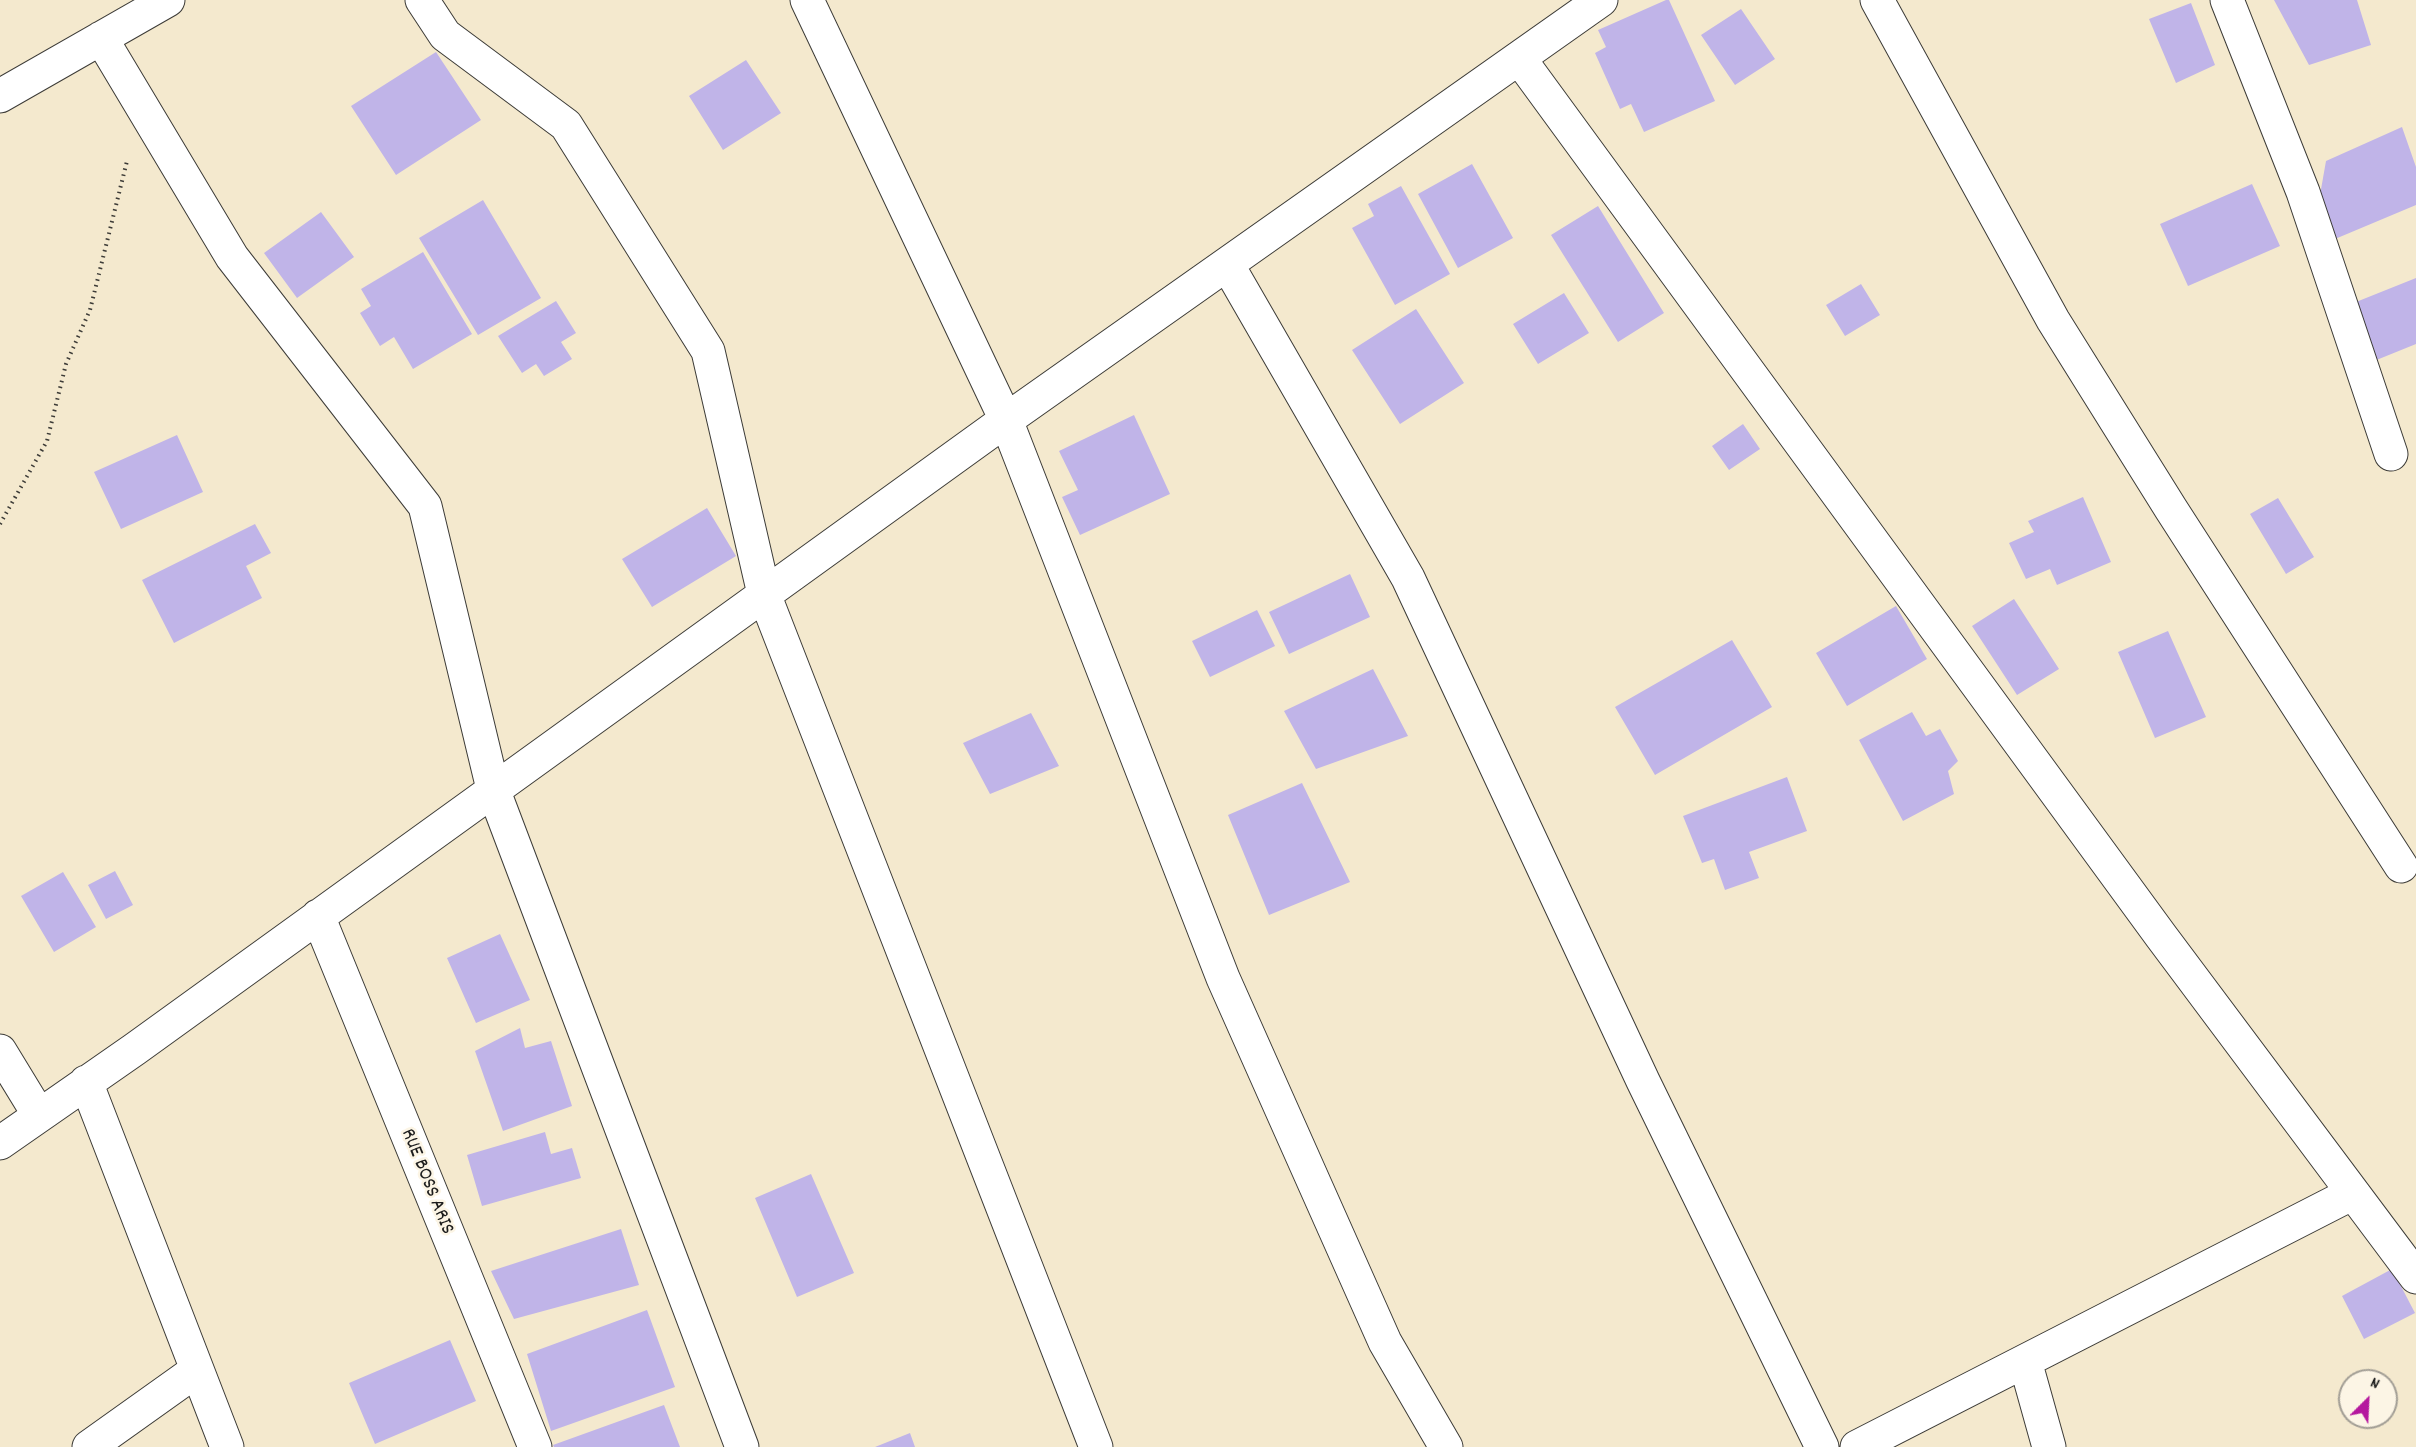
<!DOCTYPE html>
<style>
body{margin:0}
#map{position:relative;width:2416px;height:1447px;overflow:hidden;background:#f4e9ce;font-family:Dekko,sans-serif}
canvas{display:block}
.north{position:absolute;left:2338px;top:1369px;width:60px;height:60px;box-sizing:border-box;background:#fcf5e5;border:2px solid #a29e95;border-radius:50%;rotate:24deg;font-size:16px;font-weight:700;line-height:24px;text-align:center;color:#1c1c1c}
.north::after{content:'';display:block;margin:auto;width:21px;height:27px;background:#b5179e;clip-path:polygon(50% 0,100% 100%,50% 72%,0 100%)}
</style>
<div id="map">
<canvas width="2416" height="1447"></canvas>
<div class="north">N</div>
</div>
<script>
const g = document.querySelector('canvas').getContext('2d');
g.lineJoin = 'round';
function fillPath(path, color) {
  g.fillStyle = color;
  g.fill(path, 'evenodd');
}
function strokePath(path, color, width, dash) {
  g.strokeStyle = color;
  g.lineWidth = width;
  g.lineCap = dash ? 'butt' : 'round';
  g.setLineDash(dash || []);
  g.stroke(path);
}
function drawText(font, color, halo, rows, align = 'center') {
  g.font = font + ' Dekko,sans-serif';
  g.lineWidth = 5;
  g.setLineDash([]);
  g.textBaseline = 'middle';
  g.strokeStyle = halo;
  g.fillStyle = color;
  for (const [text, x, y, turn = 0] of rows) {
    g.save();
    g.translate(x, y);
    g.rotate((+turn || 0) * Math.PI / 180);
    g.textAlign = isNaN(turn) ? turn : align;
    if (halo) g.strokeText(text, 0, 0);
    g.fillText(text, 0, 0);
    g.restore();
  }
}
fillPath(new Path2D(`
 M 1666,0 L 1669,0 L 1715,101 L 1644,132 L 1631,104 L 1620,109 L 1595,53 L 1606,47 L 1598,30 Z
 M 2274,0 L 2357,0 L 2371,45 L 2309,65 Z
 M 2191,3 L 2215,65 L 2176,83 L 2149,19 Z
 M 1741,9 L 1775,59 L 1735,85 L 1701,35 Z
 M 436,52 L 481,120 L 396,175 L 351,106 Z
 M 746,60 L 781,113 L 723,150 L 689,96 Z
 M 2402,127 L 2416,167 L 2416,205 L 2335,239 L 2320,195 L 2326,161 Z
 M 1472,164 L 1513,238 L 1458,268 L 1418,194 Z
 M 2252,184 L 2280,246 L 2188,286 L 2160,224 Z
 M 1401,186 L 1450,274 L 1395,305 L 1352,228 L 1374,216 L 1368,204 Z
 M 483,200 L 541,298 L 478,335 L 419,238 Z
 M 1598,206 L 1664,313 L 1618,342 L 1551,235 Z
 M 321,212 L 354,257 L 297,298 L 264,253 Z
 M 423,252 L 472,334 L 413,369 L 394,337 L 380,346 L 360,313 L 371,306 L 361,289 Z
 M 2416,278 L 2416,344 L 2374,361 L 2351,304 Z
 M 1861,284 L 1880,315 L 1845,336 L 1826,305 Z
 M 1564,293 L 1589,333 L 1538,364 L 1513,324 Z
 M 556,301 L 576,333 L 561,342 L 572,359 L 544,376 L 536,364 L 522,373 L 498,336 Z
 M 1416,309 L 1464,383 L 1400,424 L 1352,350 Z
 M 1134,415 L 1170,494 L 1080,535 L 1062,497 L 1078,490 L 1059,451 Z
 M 1743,424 L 1760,449 L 1729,470 L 1712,446 Z
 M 177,435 L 203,492 L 121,529 L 94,472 Z
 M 2083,497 L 2111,562 L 2057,585 L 2050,569 L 2026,579 L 2009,543 L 2034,532 L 2028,521 Z
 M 2278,498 L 2314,557 L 2286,574 L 2250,514 Z
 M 707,508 L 736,556 L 652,607 L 622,559 Z
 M 255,524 L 271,553 L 246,566 L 262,598 L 174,643 L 142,580 Z
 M 1350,574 L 1370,617 L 1289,654 L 1269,612 Z
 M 2014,599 L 2059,669 L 2017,695 L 1972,626 Z
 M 1896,606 L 1927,659 L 1847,706 L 1816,653 Z
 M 1257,610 L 1275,646 L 1210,677 L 1192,641 Z
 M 2168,631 L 2206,717 L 2155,738 L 2118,652 Z
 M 1732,640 L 1772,707 L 1655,775 L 1615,707 Z
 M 1373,669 L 1408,736 L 1316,769 L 1284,711 Z
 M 1912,712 L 1926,736 L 1940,729 L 1958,761 L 1948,771 L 1954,794 L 1903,821 L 1859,740 Z
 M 1031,713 L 1059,766 L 990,794 L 963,743 Z
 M 1787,777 L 1807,831 L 1749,852 L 1759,878 L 1725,890 L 1714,859 L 1702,863 L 1683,816 Z
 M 1302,783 L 1350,882 L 1269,915 L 1228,815 Z
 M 115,871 L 133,905 L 106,919 L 88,885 Z
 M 63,872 L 96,927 L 54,952 L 21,896 Z
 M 500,934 L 530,1000 L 476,1023 L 447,958 Z
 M 520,1028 L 525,1048 L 551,1041 L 572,1106 L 503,1131 L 475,1051 Z
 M 545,1132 L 551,1154 L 572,1148 L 581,1178 L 482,1206 L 467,1155 Z
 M 811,1174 L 854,1273 L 797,1297 L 755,1198 Z
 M 621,1229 L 639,1285 L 514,1319 L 491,1271 Z
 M 2392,1269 L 2415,1313 L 2364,1339 L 2342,1296 Z
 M 647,1310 L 675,1387 L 551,1431 L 527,1354 Z
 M 450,1340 L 476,1401 L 375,1444 L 349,1383 Z
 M 664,1405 L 680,1447 L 554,1447 L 553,1445 Z
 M 910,1433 L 915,1447 L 875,1447 Z`), '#c0b4e8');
const minor = new Path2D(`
 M 422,0 L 445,35 L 566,125 L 708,351 L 764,594 L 1096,1447
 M 807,0 L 1006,420 L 1223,978 L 1385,1342 L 1446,1447
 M 1877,0 L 2053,320 L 2171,509 L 2401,866
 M 2227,0 L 2303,192 L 2391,454
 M 101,38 L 232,257 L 425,506 L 493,789 L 742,1447
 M 1519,58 L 2161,936 L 2416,1277
 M 0,96 L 168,0
 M 1227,264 L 1408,578 L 1643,1081 L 1822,1447
 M 318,916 L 535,1447
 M 0,1051 L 39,1115
 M 86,1082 L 227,1447
 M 0,1143 L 135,1049 L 1006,420 L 1601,0
 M 2025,1361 L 2049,1447
 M 89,1447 L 197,1370
 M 1857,1447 L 2353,1193`);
strokePath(minor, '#3c3b37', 35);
strokePath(new Path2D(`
 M 0,524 L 47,441 L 66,364 L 90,310 L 127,161`), '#3c3b37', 4, [1.5, 4.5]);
strokePath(minor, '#fff', 33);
drawText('20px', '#1c1c1c', '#fcf5e5', [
 ["RUE BOSS ARIS",426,1182,68]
]);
</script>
